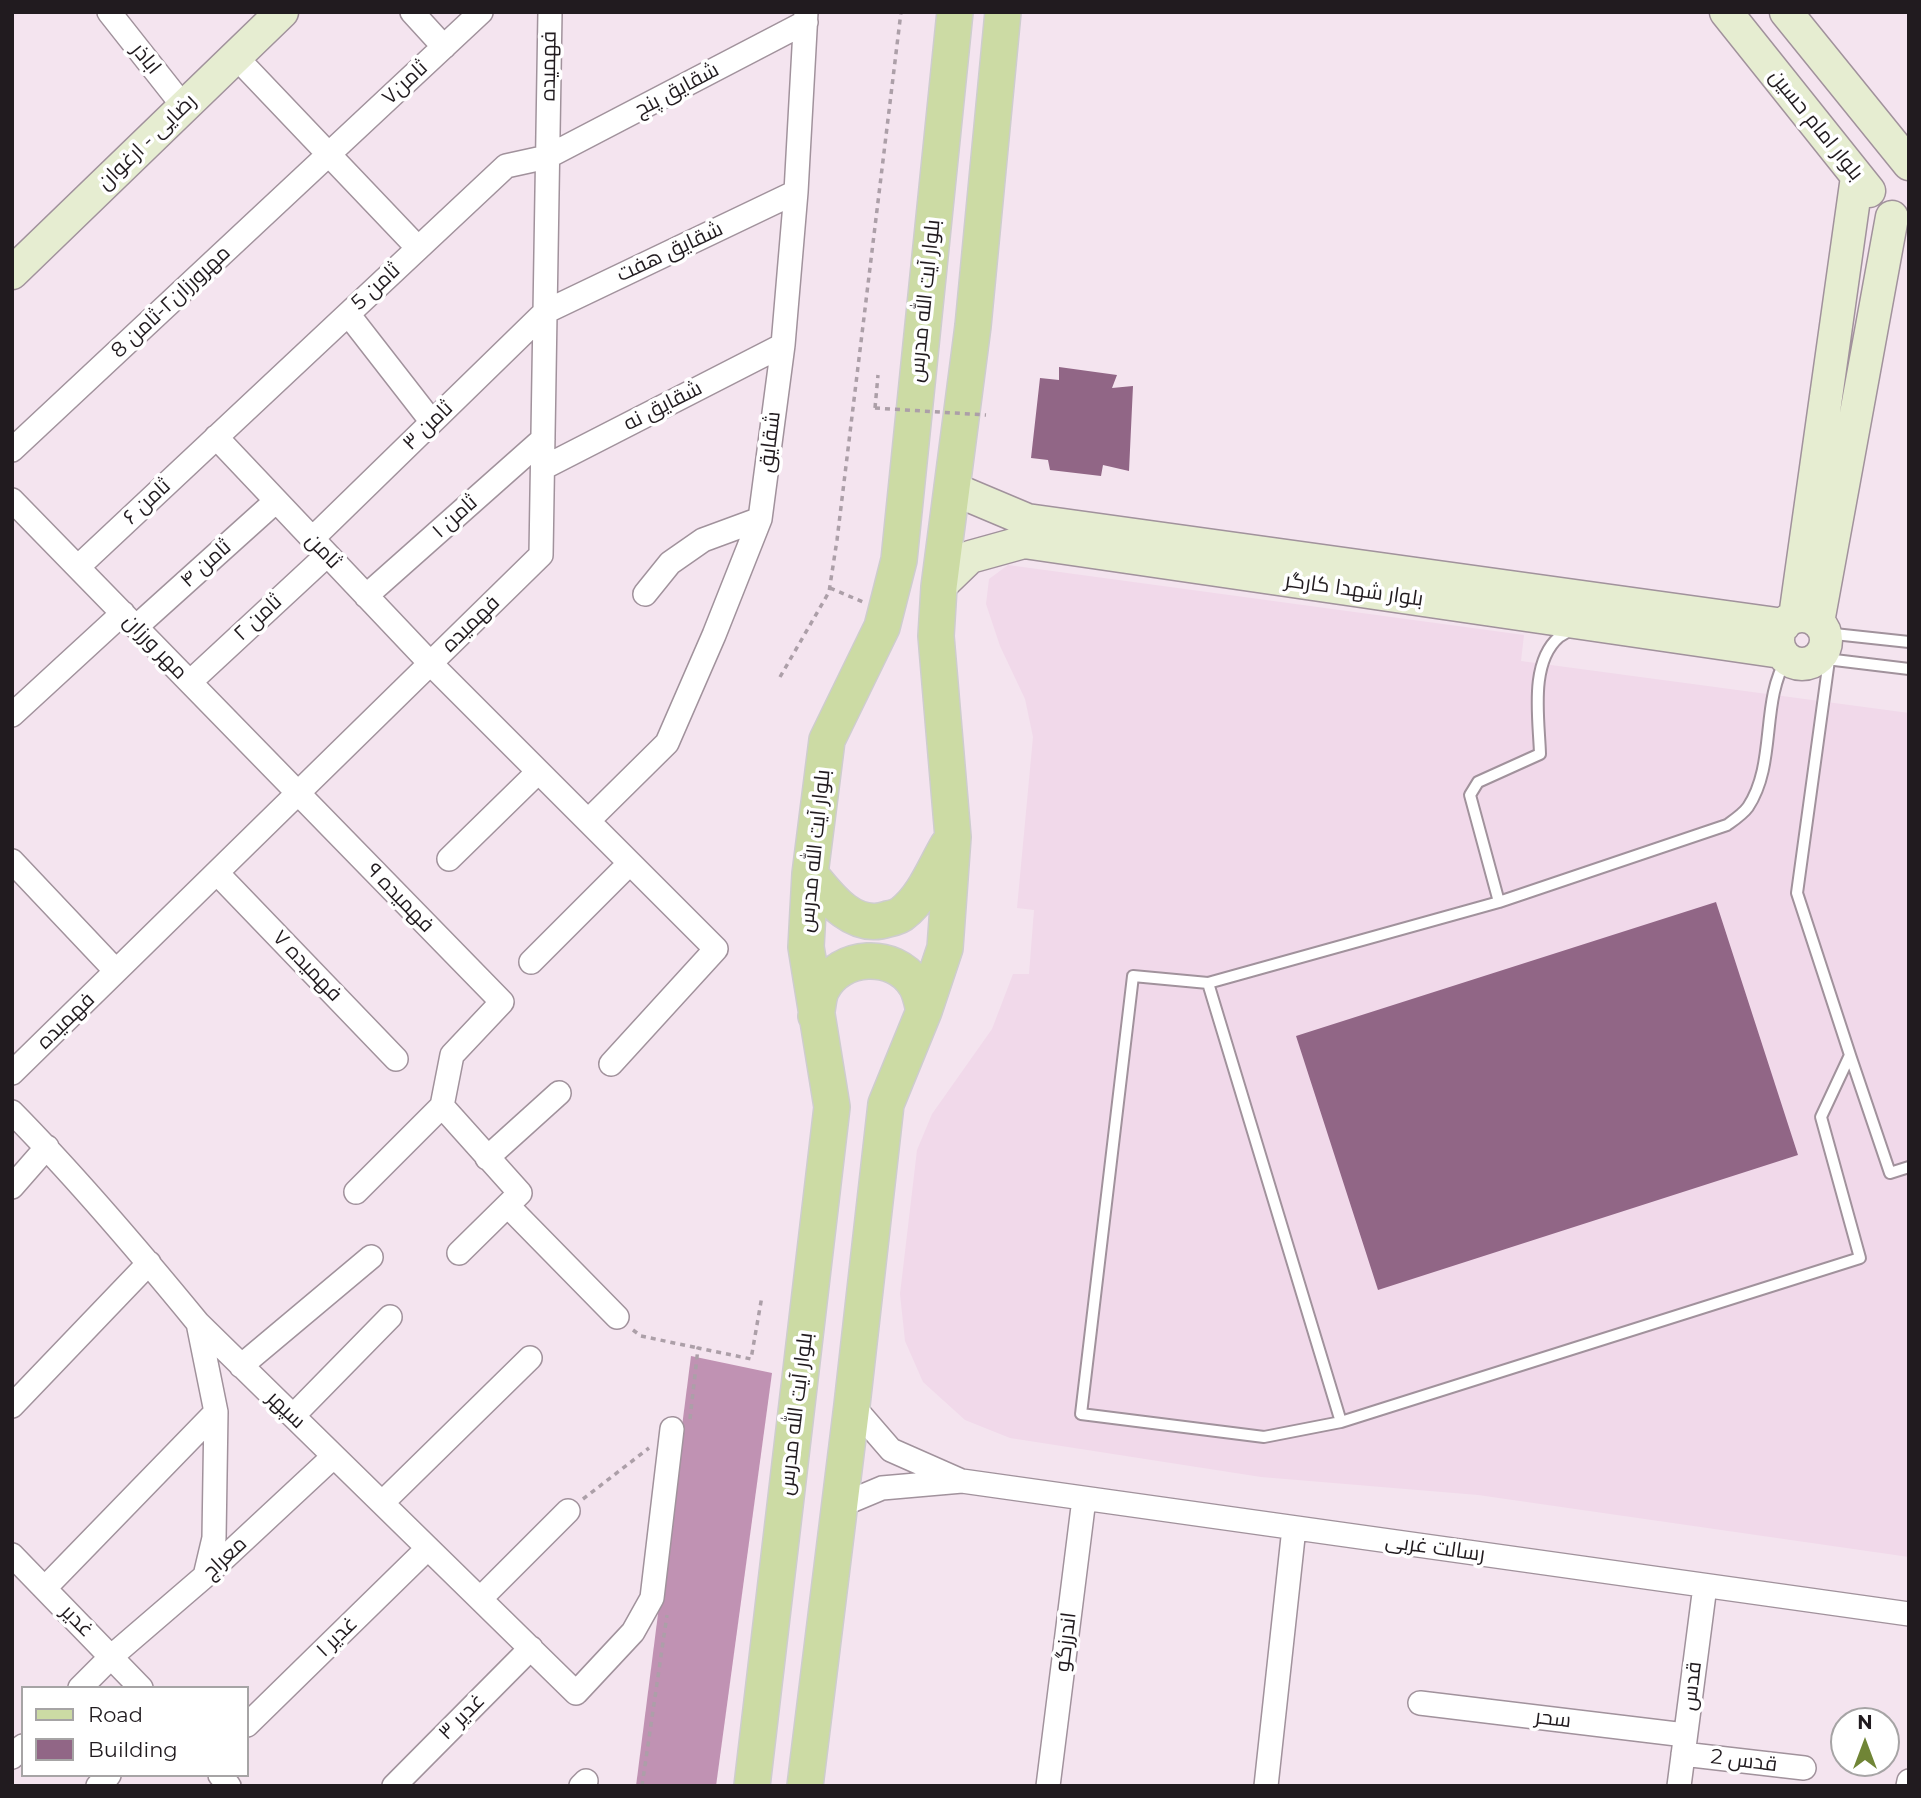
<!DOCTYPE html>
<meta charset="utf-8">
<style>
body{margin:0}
#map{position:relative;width:1921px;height:1798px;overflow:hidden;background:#f4e4ef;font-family:Montserrat,sans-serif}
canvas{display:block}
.frame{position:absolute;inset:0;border:14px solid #211b1f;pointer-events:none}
.legend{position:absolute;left:21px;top:1686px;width:228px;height:91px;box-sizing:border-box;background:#fff;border:2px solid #a6a4a5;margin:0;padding:9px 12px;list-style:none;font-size:21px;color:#211b1f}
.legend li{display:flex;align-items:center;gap:14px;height:35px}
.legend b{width:35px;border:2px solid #a6a4a5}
.north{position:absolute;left:1830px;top:1707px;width:70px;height:70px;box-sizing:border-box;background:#fff;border:2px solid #a6a4a5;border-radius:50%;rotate:0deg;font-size:19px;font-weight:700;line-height:28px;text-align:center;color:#211b1f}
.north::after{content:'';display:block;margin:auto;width:24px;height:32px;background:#708536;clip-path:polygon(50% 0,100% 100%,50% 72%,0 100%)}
</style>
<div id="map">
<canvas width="1921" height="1798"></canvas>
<div class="frame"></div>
<ul class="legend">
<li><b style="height:9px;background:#ccdba4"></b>Road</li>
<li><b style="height:19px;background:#916686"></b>Building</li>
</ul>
<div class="north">N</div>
</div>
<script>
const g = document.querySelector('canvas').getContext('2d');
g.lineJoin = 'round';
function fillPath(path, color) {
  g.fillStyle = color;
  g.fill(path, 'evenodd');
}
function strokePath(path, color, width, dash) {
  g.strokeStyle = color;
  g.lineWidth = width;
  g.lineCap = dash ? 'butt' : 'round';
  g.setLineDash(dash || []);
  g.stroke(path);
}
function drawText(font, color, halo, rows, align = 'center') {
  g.font = font + ' Montserrat,Cairo,sans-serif';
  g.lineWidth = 7;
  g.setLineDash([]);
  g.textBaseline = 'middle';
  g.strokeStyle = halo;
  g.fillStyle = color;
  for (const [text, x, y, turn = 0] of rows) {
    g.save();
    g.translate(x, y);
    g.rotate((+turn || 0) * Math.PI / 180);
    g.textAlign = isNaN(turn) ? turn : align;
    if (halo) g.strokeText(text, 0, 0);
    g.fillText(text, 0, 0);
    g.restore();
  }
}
fillPath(new Path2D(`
 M 1008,565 L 1524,635 L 1521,661 L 1909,713 L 1909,1557 L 1478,1495 L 1261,1477 L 1010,1438 L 965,1420 L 923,1382 L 905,1341 L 900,1294 L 917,1150 L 932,1114 L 992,1029 L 1013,974 L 1029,974 L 1034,910 L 1017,908 L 1033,737 L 1025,699 L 1000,646 L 986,604 L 989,579 Z`), '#f1d9ea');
fillPath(new Path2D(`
 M 691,1356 L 772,1373 L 716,1786 L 636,1786 Z`), '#c092b3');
fillPath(new Path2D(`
 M 1059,367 L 1117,375 L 1112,388 L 1133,386 L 1129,471 L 1103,465 L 1101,476 L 1050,470 L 1048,460 L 1031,458 L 1040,378 L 1059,380 Z
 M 1716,902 L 1798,1155 L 1378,1290 L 1296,1036 Z`), '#916686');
const lane = new Path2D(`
 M 1574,629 C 1569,631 1563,634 1559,637 C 1529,663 1539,719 1540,754 L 1478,782 L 1470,795 L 1499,902 L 1727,825 C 1734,820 1743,814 1748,807 C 1777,763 1760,702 1787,658
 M 1825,633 L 1909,642
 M 1818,658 L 1909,669
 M 1499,902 L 1208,983 L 1133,976 L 1081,1414 L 1264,1437 L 1341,1422 L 1860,1258 L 1821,1117 L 1850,1055 L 1797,893 L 1829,660
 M 1208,983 L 1341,1422
 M 1850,1055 L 1890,1173 L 1909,1167`);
const street = new Path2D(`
 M 109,12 L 184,107
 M 412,12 L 444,47
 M 236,57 L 418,248
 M 348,314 L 432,422
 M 216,437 L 431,664 L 716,949 L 611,1064
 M 12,450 L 481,12
 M 543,468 L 783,345
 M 12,500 L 502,1002 L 452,1055 L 442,1106 L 356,1192
 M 312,539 L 545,312 L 796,192
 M 78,567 L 506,166 L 547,157 L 806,22
 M 645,594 L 670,563 L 703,540 L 760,519
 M 366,596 L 543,439
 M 136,627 L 276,501
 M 190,682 L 327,555
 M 12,715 L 123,613
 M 588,821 L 667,743 L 714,635 L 760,519 L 783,345 L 796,192 L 806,12
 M 449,859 L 538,772
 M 12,861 L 116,971
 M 217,873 L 396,1059
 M 531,962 L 630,863
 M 12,1073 L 541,555 L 550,12
 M 442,1106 L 520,1193 L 459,1253
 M 12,1112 C 78,1179 139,1251 198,1323 L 576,1693 L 633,1632 L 652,1598 L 672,1429
 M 487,1158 L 559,1093
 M 12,1187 L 47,1147
 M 508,1206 L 617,1317
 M 198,1323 L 216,1412 L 214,1538 L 205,1576
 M 241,1366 L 371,1257
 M 852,1405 L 891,1450 L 959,1480
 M 12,1406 L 149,1263
 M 293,1416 L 390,1317
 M 382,1503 L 530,1358
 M 839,1506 L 882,1488 L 962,1481 L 1909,1614
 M 12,1555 L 141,1688
 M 45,1588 L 216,1412
 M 480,1599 L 568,1511
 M 80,1688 L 112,1656 L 205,1576 L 334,1456
 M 1420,1703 L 1685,1735
 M 247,1725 L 428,1548
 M 1683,1754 L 1804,1768
 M 12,1757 L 23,1746
 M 220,1775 L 229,1786
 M 98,1786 L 109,1775
 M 394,1786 L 531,1648
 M 581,1786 L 586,1781
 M 1048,1786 L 1084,1499
 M 1266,1786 L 1294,1528
 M 1679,1786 L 1705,1586
 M 1908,1786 L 1909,1781`);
const secondary = new Path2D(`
 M 1726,12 L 1869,191
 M 1786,12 L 1909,164
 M 12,273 L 282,12
 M 951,488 L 1027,520 L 1784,625
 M 939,587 L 970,557 L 1024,542 L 1781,652
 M1778 640a24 24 0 1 1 48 0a24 24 0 1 1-48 0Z
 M 1795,617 L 1857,177
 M 1818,622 L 1892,217`);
const primary = new Path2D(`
 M 810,874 C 829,898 854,931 888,919 C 893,918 900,916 903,913 C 924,897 935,867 948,845
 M 816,1016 C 818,1008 818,996 822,989 C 840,954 894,951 915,984 C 920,991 922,1003 924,1011
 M 752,1786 L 832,1107 L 806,947 L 810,874 L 827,740 L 882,627 L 899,560 L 955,12
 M 805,1786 L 852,1405 L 886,1104 L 924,1011 L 945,948 L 953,837 L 936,636 L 939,587 L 973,326 L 1003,12`);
strokePath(lane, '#a1929c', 14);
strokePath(street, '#a1929c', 26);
strokePath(secondary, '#a1929c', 35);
strokePath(primary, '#cecdce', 38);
strokePath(new Path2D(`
 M 875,408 L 878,375
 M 830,588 L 863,602
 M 780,677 L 829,592 L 837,540 L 901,12
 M 633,1330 L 641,1336 L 698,1348
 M 690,1419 L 698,1348 L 751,1359 L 762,1296
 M 583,1499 L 649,1448
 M 642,1786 L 667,1615`), '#ac9fa8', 3.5, [5, 5]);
strokePath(lane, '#fff', 10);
strokePath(street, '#fff', 23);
strokePath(secondary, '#e6edd1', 32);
strokePath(primary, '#ccdba4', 35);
strokePath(new Path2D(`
 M 875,408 L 986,415`), '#ac9fa8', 3.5, [5, 5]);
drawText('21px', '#211b1f', '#fff', [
 ["اباذر",146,59,51],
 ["فهمیده",549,66,-89],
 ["ثامن۷",405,83,-43],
 ["شقایق پنج",677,90,-28],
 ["بلوار امام حسین",1816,125,51],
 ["رضایی - ارغوان",147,142,-44],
 ["شقایق هفت",670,252,-25],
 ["ثامن 5",376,287,-43],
 ["بلوار آیت الله مدرس",925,301,-84],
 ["مهرورزان۲-ثامن 8",171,302,-43],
 ["شقایق نه",663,406,-27],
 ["ثامن ۳",428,426,-44],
 ["شقایق",770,442,-83],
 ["ثامن ۶",147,502,-43],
 ["ثامن ۱",455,517,-42],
 ["ثامن",323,551,46],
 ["ثامن ۴",206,564,-42],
 ["بلوار شهدا کارگر",1354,590,8],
 ["ثامن ۲",258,618,-43],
 ["فهمیده",471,624,-44],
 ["مهر ورزان",155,647,46],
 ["بلوار آیت الله مدرس",815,851,-84],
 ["فهمیده ۹",400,898,46],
 ["فهمیده ۷",307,966,46],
 ["فهمیده",66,1021,-44],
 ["سپهر",286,1410,44],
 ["بلوار آیت الله مدرس",796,1414,-83],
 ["رسالت غربی",1435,1548,8],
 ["معراج",225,1558,-43],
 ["غدیر",77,1621,45],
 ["غدیر ۱",337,1637,-44],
 ["اندرزگو",1066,1642,-83],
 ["قدس",1692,1686,-83],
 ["غدیر ۳",462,1717,-45],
 ["سحر",1553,1719,7],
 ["قدس 2",1744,1761,7]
]);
</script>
